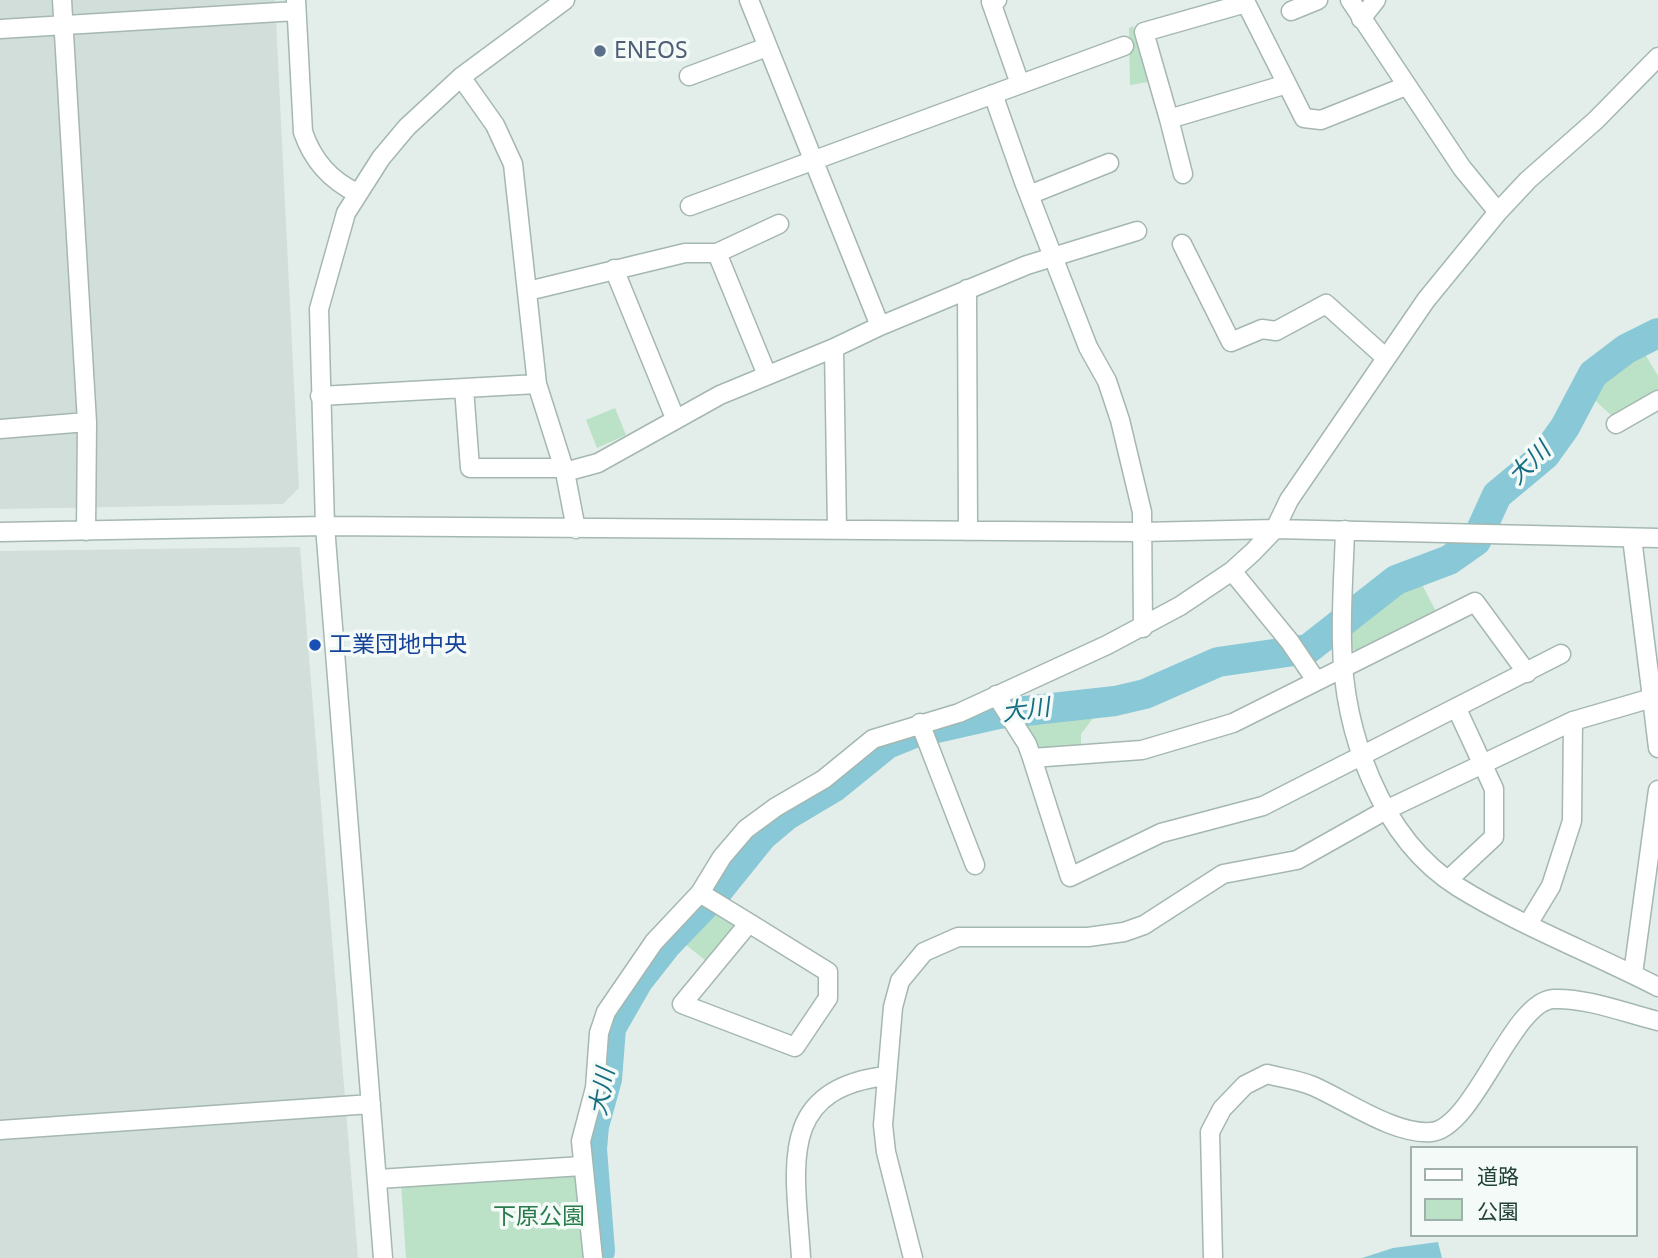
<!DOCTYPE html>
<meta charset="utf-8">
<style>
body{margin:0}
#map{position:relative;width:1658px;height:1258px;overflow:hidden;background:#e3eeea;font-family:"Noto Sans","Noto Sans JP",sans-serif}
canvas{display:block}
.legend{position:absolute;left:1410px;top:1146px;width:228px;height:91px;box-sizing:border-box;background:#f4faf7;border:2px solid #a0b0ab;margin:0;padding:9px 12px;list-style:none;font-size:21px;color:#214139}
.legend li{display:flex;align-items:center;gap:14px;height:35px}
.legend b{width:35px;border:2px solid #a0b0ab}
</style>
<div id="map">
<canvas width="1658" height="1258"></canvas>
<ul class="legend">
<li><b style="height:9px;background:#fff"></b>道路</li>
<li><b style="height:19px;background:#bbe1c6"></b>公園</li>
</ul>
</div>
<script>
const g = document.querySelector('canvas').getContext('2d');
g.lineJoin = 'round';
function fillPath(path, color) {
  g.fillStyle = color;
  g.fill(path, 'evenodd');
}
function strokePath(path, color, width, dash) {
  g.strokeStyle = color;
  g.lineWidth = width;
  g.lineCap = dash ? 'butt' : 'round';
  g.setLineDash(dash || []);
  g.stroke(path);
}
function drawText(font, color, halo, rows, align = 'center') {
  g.font = font + ' "Noto Sans","Noto Sans JP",sans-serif';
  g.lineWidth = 7;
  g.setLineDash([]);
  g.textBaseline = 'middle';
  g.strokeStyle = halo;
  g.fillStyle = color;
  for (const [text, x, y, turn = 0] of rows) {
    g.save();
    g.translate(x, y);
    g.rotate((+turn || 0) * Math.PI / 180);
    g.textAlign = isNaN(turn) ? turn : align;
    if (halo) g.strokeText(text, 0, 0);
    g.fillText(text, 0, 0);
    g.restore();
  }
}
fillPath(new Path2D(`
 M 0,0 L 275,0 L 299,488 L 283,504 L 0,509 Z
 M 300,547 L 358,1258 L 0,1258 L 0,551 Z`), '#d1ded9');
fillPath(new Path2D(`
 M 1133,26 L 1148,82 L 1130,85 L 1129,28 Z
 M 1642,349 L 1658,376 L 1658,395 L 1613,417 L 1588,394 L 1598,381 Z
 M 615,408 L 626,435 L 597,448 L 586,420 Z
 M 1417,575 L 1439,617 L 1363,654 L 1350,648 L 1348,621 L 1398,583 Z
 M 1102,706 L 1081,734 L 1081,752 L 1033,756 L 1012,715 Z
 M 712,902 L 737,918 L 740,931 L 711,965 L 680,940 Z
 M 575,1174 L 586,1258 L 406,1258 L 401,1184 Z`), '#bbe1c6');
fillPath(new Path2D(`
 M 1438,1242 L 1442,1258 L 1362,1258 L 1393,1248 Z`), '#88c8d7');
strokePath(new Path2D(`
 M 600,1251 L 592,1149 L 594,1126 L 607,1079 L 611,1028 L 638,981 L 667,944 L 716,893 L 762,836 L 787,815 L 834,787 L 887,744 L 914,733 L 998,714 L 1115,701 L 1145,694 L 1218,662 L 1308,649 L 1396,580 L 1449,560 L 1476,541 L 1497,495 L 1545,455 L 1565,427 L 1593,374 L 1626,349 L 1658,333`), '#88c8d7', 30);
const minor = new Path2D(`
 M 62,0 L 87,422 L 86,531
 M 296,0 L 303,132 C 313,161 330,180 357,193
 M 749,0 L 880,326
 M 997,0 L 991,2 L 1020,84
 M 1350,0 L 1462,168 L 1498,212
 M 1291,11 L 1318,0
 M 1361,19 L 1376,0
 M 0,29 L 296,11
 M 689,76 L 767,47
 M 461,77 L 495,125 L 513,164 L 537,384 L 565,472 L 576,529
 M 1287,84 L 1169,119 L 1144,32 L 1246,3 L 1304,118 L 1321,120 L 1406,86
 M 993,94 L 1024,182 L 1088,347 L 1107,381 L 1120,420 L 1142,512 L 1143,628
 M 1169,119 L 1183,174
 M 1029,195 L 1109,163
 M 690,206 L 1124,46
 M 1182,244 L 1231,342 L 1262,329 L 1276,331 L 1326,304 L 1386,358
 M 717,253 L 779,224
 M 614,269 L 675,418
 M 967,289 L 968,531
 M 528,291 L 685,253 L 717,253 L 767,375
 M 834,348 L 837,529
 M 464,388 L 470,468 L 564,468
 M 320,396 L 537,384
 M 1616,424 L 1658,400
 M 0,429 L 87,422
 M 565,472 L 598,463 L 720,395 L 834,348 L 880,326 L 1027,265 L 1137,231
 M 1345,530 C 1344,567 1341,605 1342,642 C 1343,731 1380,838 1458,887 C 1521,926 1592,953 1658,987
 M 0,532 L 325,526 L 1141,532 L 1275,529 L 1658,538
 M 1232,571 L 1290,642 L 1315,679
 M 996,695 L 1027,744 L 1032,758 L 1142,750 L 1233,723 L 1475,602 L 1527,673
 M 1658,697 L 1652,698 L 1658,748
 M 920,723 L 975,865
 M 1032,758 L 1070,877 L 1161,833 L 1263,806 L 1561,654
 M 1448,880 L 1494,837 L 1494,789 L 1457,709
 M 700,893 L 749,923
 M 749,923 L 828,972 L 828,998 L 795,1047 L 682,1004 Z
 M 1528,924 L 1551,886 L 1572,821 L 1573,721
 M 1633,974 L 1658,790
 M 0,1130 L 371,1104
 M 378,1179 L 582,1166
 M 383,1258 L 325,526 L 319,309 L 346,213 L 381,158 L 407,127 L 461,77 L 565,0
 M 593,1258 L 581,1141 L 595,1088 L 599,1033 L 606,1012 L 654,942 L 700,893 L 722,857 L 746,829 L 776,807 L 824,779 L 873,739 L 959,713 L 1107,645 L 1180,606 L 1232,571 L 1253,552 L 1275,529 L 1289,500 L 1426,300 L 1498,212 L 1528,180 L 1596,120 L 1658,57
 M 801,1258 C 796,1171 774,1089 886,1076
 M 913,1258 L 886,1152 L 883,1125 L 893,1007 L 900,981 L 924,952 L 958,937 L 1088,937 L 1124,932 L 1144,925 L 1223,874 L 1297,860 L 1386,810 L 1573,721 L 1652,698 L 1632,538
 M 1213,1258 L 1210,1132 L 1222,1109 L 1245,1085 L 1267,1074 C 1282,1078 1299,1080 1313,1086 C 1347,1101 1395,1135 1431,1132 C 1474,1129 1512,1000 1554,999 C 1588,998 1625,1013 1658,1021`);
strokePath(minor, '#a5b7b1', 21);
strokePath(minor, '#fff', 18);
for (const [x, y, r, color] of [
 [600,51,7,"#5c6f8a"],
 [315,645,7,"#1a4fb4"]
]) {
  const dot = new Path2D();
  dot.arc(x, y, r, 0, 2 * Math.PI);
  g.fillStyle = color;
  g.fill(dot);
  strokePath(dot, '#f4faf7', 2.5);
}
drawText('23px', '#4e5e75', '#f4faf7', [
 ["ENEOS",614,51]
], 'left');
drawText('23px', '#164399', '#f4faf7', [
 ["工業団地中央",329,645]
], 'left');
drawText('23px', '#287b4b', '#f4faf7', [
 ["下原公園",539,1217]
]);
drawText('italic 24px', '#166d82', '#f4faf7', [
 ["大川",1530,464,-45],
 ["大川",1026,711,-7],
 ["大川",603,1092,-80]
]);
</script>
